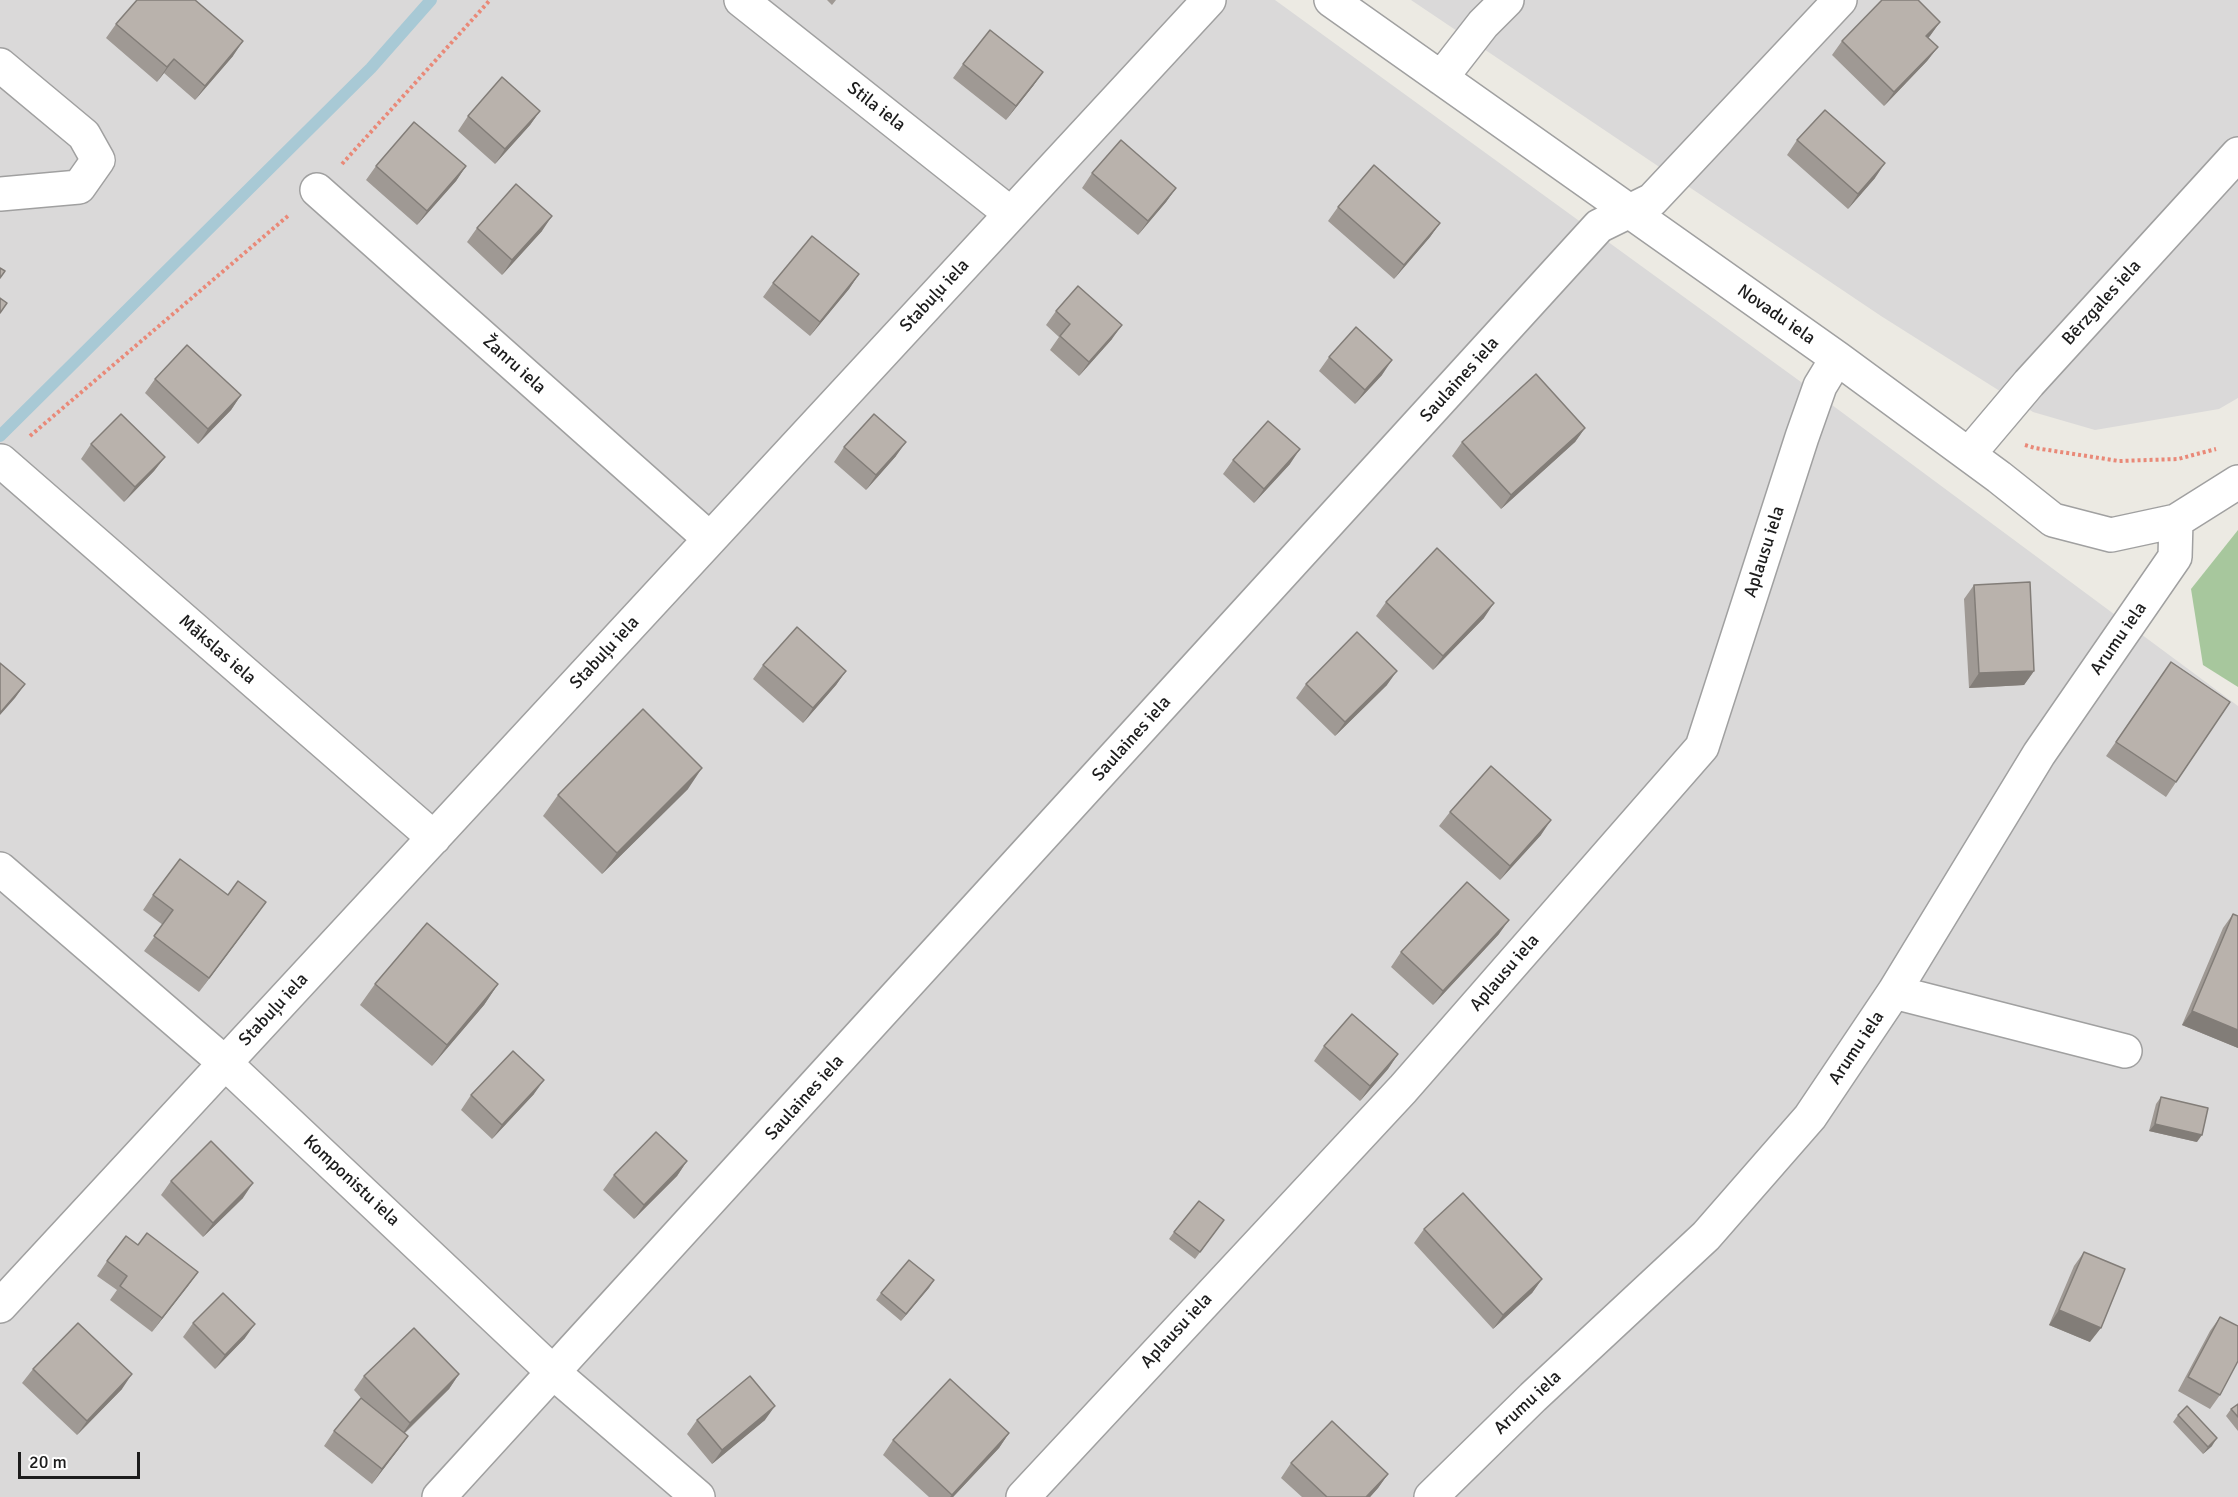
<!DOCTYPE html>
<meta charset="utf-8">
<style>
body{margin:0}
#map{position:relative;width:2238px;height:1497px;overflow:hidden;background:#eceae3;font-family:Signika,sans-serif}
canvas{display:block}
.scale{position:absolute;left:18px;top:1452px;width:122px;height:27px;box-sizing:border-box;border:3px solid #1c1c1c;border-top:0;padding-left:8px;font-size:18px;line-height:21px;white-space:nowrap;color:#1c1c1c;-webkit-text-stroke:4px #fff;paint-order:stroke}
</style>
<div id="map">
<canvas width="2238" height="1497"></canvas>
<div class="scale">20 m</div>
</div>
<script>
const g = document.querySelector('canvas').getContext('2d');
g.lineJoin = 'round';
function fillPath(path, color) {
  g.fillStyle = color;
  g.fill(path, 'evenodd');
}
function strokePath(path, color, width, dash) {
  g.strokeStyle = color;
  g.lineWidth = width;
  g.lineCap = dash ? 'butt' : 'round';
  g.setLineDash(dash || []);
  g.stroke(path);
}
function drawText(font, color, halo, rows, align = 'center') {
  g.font = font + ' Signika,sans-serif';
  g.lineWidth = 4.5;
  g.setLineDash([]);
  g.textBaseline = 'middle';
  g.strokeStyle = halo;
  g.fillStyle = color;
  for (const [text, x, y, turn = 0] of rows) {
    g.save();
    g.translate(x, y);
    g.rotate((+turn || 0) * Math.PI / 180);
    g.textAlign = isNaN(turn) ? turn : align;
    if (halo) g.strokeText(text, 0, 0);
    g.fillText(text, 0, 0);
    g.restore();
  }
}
fillPath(new Path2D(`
 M 0,0 L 1275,0 L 1801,382 L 2238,706 L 2238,1497 L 0,1497 Z
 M 1411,0 L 2238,0 L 2238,398 L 2219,409 L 2095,430 L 2033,412 L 1881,316 Z`), '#dad9d9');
fillPath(new Path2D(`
 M 2238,530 L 2238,687 L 2203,665 L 2191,589 Z`), '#a7c79d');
strokePath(new Path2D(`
 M 0,436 L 371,68 L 431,0`), '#a8c9d5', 12);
const minor = new Path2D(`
 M 741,0 L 1011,214
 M 1331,0 L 1837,358 L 1999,477 L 2053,520 L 2111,535 L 2176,521 L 2238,482
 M 0,65 L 84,135 L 98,160 L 79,187 L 0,194
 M 1441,78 L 1483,24 L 1507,0
 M 317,190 L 710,539
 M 1969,454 L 2029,383 L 2238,154
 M 1,461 L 434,838
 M 0,869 L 225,1063 L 554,1373 L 698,1497
 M 1894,992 L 2125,1051
 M 0,1306 L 1209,0
 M 439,1497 L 1599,226 L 1652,200 L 1840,0
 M 1023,1497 L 1403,1089 L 1702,747 L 1802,437 L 1820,386 L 1837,358
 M 1431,1497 L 1533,1397 L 1706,1236 L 1810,1117 L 1894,992 L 2039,754 L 2175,557 L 2176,521`);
strokePath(minor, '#a0a0a0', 36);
strokePath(new Path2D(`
 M 342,164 L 490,0
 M 30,436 L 289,215
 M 2025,445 L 2035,448 L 2119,461 L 2178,459 L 2216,449`), '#e98978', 4, [3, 3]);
strokePath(minor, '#fff', 33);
fillPath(new Path2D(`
 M 827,0 L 836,0 L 832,5 Z
 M 1940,22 L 1928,38 L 1938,47 L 1927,61 L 1884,106 L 1832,55 L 1842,41 Z
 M 116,24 L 233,56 L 195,100 L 164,73 L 157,82 L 106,38 Z
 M 963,64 L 1043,72 L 1033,86 L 1006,120 L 953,78 Z
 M 540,111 L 530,125 L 495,164 L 458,131 L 468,116 Z
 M 1797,140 L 1875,178 L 1848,209 L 1787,155 Z
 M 376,166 L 466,166 L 456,181 L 417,225 L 366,180 Z
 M 1092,173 L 1176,188 L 1166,202 L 1138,235 L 1082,188 Z
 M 1338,207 L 1440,223 L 1430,237 L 1394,279 L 1328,221 Z
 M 477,228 L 542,231 L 502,275 L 467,242 Z
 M 859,274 L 849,289 L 810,336 L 763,297 L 773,283 Z
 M 1056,311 L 1112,339 L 1079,376 L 1050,350 L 1059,337 L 1046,325 Z
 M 1329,357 L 1382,375 L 1355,404 L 1319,371 Z
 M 155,379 L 241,395 L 231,410 L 198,444 L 145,393 Z
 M 1585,428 L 1575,442 L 1501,509 L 1452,456 L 1462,442 Z
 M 91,444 L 165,457 L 154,471 L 124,502 L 81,459 Z
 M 844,447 L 896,456 L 866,490 L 834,462 Z
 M 1233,460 L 1290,464 L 1254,503 L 1223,474 Z
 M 1974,585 L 2034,671 L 2024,685 L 1969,688 L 1964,599 Z
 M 1386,602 L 1484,618 L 1433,670 L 1376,616 Z
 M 2171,662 L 2230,702 L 2166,797 L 2106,756 Z
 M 763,665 L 846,671 L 836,685 L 803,723 L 753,679 Z
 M 1306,684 L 1387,685 L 1335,736 L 1296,698 Z
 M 688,789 L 602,874 L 543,816 L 558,795 Z
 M 1450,812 L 1541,835 L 1500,880 L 1439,826 Z
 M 153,895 L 256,916 L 199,992 L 144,951 L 163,925 L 143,910 Z
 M 2233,914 L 2238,1048 L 2182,1025 L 2223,928 Z
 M 1499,934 L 1433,1005 L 1391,967 L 1401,952 Z
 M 375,984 L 498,984 L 484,1005 L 432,1066 L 360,1005 Z
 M 1324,1046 L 1398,1054 L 1388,1069 L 1360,1101 L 1314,1061 Z
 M 534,1094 L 492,1139 L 461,1110 L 471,1095 Z
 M 2161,1097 L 2197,1142 L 2149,1131 L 2156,1104 Z
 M 687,1161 L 677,1176 L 634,1219 L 603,1190 L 614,1175 Z
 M 171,1181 L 243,1198 L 203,1237 L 161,1195 Z
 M 1224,1220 L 1195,1259 L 1169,1239 L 1174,1232 Z
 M 1424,1229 L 1542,1279 L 1532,1293 L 1493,1329 L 1414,1243 Z
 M 138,1245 L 198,1272 L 152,1332 L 110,1300 L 117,1290 L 97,1276 L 107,1261 Z
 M 2084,1252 L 2090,1342 L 2049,1325 L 2074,1266 Z
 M 934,1280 L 901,1321 L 876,1300 L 881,1293 Z
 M 2220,1317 L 2220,1395 L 2210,1409 L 2178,1391 L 2210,1331 Z
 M 193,1323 L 245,1338 L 215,1369 L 183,1337 Z
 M 33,1369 L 122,1389 L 77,1435 L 22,1383 Z
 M 459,1374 L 449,1389 L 405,1433 L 408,1436 L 372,1484 L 324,1446 L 334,1431 L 363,1400 L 354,1390 L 364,1376 Z
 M 2238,1404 L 2238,1431 L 2226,1416 L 2231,1409 Z
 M 2178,1415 L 2212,1446 L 2203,1454 L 2173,1422 Z
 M 697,1420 L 765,1420 L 712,1464 L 687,1434 Z
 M 1009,1433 L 999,1448 L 953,1497 L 929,1497 L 883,1455 L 893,1440 Z
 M 1291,1463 L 1388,1474 L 1378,1488 L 1370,1497 L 1302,1497 L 1281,1478 Z`), '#9f9994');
fillPath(new Path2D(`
 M 1940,22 L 1930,36 L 1916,51 L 1926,36 Z
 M 243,41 L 233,56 L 195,100 L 205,86 Z
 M 1938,47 L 1927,61 L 1884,106 L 1894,92 Z
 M 174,59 L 164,73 L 157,82 L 167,67 Z
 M 1043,72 L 1033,86 L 1006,120 L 1016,106 Z
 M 540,111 L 530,125 L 495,164 L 505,149 Z
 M 1885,163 L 1875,178 L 1848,209 L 1858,194 Z
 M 466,166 L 456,181 L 417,225 L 427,211 Z
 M 1176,188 L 1166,202 L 1138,235 L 1148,221 Z
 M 552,216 L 542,231 L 502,275 L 512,260 Z
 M 1440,223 L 1430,237 L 1394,279 L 1404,265 Z
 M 859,274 L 849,289 L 810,336 L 820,322 Z
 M 1122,325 L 1112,339 L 1079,376 L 1089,362 Z
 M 1392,360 L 1382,375 L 1355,404 L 1365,390 Z
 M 241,395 L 231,410 L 198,444 L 208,429 Z
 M 1585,428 L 1575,442 L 1501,509 L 1511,495 Z
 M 906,442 L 896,456 L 866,490 L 876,475 Z
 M 1300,449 L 1290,464 L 1254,503 L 1264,489 Z
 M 165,457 L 154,471 L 124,502 L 135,487 Z
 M 1494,603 L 1484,618 L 1433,670 L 1443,656 Z
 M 846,671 L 836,685 L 803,723 L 813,708 Z
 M 1397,671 L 1387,685 L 1335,736 L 1345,722 Z
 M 2034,671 L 2024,685 L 1969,688 L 1979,673 Z
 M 25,684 L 15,698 L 0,715 L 0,713 Z
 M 702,768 L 688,789 L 602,874 L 617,853 Z
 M 1551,820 L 1541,835 L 1500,880 L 1510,866 Z
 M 266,902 L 256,916 L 199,992 L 209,978 Z
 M 1509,920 L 1499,934 L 1433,1005 L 1443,991 Z
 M 498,984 L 484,1005 L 432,1066 L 447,1045 Z
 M 2192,1011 L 2238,1030 L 2238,1048 L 2182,1025 Z
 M 1398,1054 L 1388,1069 L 1360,1101 L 1370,1086 Z
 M 544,1080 L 534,1094 L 492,1139 L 502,1125 Z
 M 2155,1124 L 2202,1135 L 2197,1142 L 2149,1131 Z
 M 687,1161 L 677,1176 L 634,1219 L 644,1205 Z
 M 253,1183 L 243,1198 L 203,1237 L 213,1223 Z
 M 198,1272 L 188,1286 L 152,1332 L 162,1318 Z
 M 1542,1279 L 1532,1293 L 1493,1329 L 1503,1315 Z
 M 934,1280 L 929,1288 L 901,1321 L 906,1314 Z
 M 2059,1310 L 2101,1328 L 2090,1342 L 2049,1325 Z
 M 255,1324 L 245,1338 L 215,1369 L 225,1355 Z
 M 132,1374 L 122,1389 L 77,1435 L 87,1421 Z
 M 459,1374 L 449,1389 L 400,1437 L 410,1423 Z
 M 775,1406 L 765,1420 L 712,1464 L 722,1450 Z
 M 1009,1433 L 999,1448 L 953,1497 L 950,1497 Z
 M 408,1436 L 398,1450 L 372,1484 L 382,1469 Z
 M 2217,1438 L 2212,1446 L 2203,1454 L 2208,1447 Z
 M 1388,1474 L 1378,1488 L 1370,1497 L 1366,1497 Z`), '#827d78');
const building = new Path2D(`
 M 137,0 L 195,0 L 243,41 L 205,86 L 174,59 L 167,67 L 116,24 Z
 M 1882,0 L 1918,0 L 1940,22 L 1926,36 L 1938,47 L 1894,92 L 1842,41 Z
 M 990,30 L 1043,72 L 1016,106 L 963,64 Z
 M 502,77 L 540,111 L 505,149 L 468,116 Z
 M 1825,110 L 1885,163 L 1858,194 L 1797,140 Z
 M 414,122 L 466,166 L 427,211 L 376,166 Z
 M 1121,140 L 1176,188 L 1148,221 L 1092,173 Z
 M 1374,165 L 1440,223 L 1404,265 L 1338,207 Z
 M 516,184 L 552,216 L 512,260 L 477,228 Z
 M 812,236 L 859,274 L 820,322 L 773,283 Z
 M 0,268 L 5,271 L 0,278 Z
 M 1078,286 L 1122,325 L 1089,362 L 1060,336 L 1070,324 L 1056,311 Z
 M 0,298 L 7,303 L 0,313 Z
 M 1356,327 L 1392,360 L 1365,390 L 1329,357 Z
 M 187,345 L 241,395 L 208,429 L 155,379 Z
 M 1536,374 L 1585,428 L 1511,495 L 1462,442 Z
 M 121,414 L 165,457 L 135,487 L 91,444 Z
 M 874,414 L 906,442 L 876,475 L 844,447 Z
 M 1268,421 L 1300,449 L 1264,489 L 1233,460 Z
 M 1437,548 L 1494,603 L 1443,656 L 1386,602 Z
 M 2030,582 L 2034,671 L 1979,673 L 1974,585 Z
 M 797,627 L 846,671 L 813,708 L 763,665 Z
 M 1357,632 L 1397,671 L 1345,722 L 1306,684 Z
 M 2171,662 L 2230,702 L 2176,782 L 2116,742 Z
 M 0,663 L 25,684 L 0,713 Z
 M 643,709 L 702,768 L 617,853 L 558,795 Z
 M 1491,766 L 1551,820 L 1510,866 L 1450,812 Z
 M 180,859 L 228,895 L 238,881 L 266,902 L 209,978 L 154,936 L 173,910 L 153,895 Z
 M 1467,882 L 1509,920 L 1443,991 L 1401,952 Z
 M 2233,914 L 2238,916 L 2238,1030 L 2192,1011 Z
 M 427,923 L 498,984 L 447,1045 L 375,984 Z
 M 1352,1014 L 1398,1054 L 1370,1086 L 1324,1046 Z
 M 513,1051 L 544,1080 L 502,1125 L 471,1095 Z
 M 2161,1097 L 2208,1108 L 2202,1135 L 2155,1124 Z
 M 656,1132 L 687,1161 L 644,1205 L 614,1175 Z
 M 211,1141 L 253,1183 L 213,1223 L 171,1181 Z
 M 1463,1193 L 1542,1279 L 1503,1315 L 1424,1229 Z
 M 1199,1201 L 1224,1220 L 1200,1252 L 1174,1232 Z
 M 147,1233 L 198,1272 L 162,1318 L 120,1286 L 127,1276 L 107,1261 L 126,1236 L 138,1245 Z
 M 2084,1252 L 2125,1269 L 2101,1328 L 2059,1310 Z
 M 909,1260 L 934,1280 L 906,1314 L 881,1293 Z
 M 223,1293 L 255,1324 L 225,1355 L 193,1323 Z
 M 2220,1317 L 2238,1326 L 2238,1361 L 2220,1395 L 2188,1377 Z
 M 78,1323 L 132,1374 L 87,1421 L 33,1369 Z
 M 414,1328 L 459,1374 L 410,1423 L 364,1376 Z
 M 750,1376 L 775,1406 L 722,1450 L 697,1420 Z
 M 950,1379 L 1009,1433 L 952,1495 L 893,1440 Z
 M 361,1398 L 408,1436 L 382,1469 L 334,1431 Z
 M 2238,1404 L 2238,1417 L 2231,1409 Z
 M 2187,1406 L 2217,1438 L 2208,1447 L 2178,1415 Z
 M 1332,1421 L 1388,1474 L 1366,1497 L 1327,1497 L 1291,1463 Z`);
fillPath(building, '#b9b2ac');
strokePath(building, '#827d78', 1.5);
drawText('18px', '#1c1c1c', '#fff', [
 ["Stila iela",876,107,38],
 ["Stabuļu iela",935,296,-47],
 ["Bērzgales iela",2102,303,-48],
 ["Novadu iela",1776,315,35],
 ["Žanru iela",514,365,42],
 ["Saulaines iela",1460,380,-48],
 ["Aplausu iela",1765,552,-72],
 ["Arumu iela",2119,639,-55],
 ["Mākslas iela",217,650,41],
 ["Stabuļu iela",605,653,-47],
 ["Saulaines iela",1132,739,-48],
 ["Aplausu iela",1505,973,-49],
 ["Stabuļu iela",274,1010,-47],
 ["Arumu iela",1857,1048,-56],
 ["Saulaines iela",805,1098,-48],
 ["Komponistu iela",351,1181,43],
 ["Aplausu iela",1177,1331,-47],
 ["Arumu iela",1528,1403,-43]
]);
</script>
